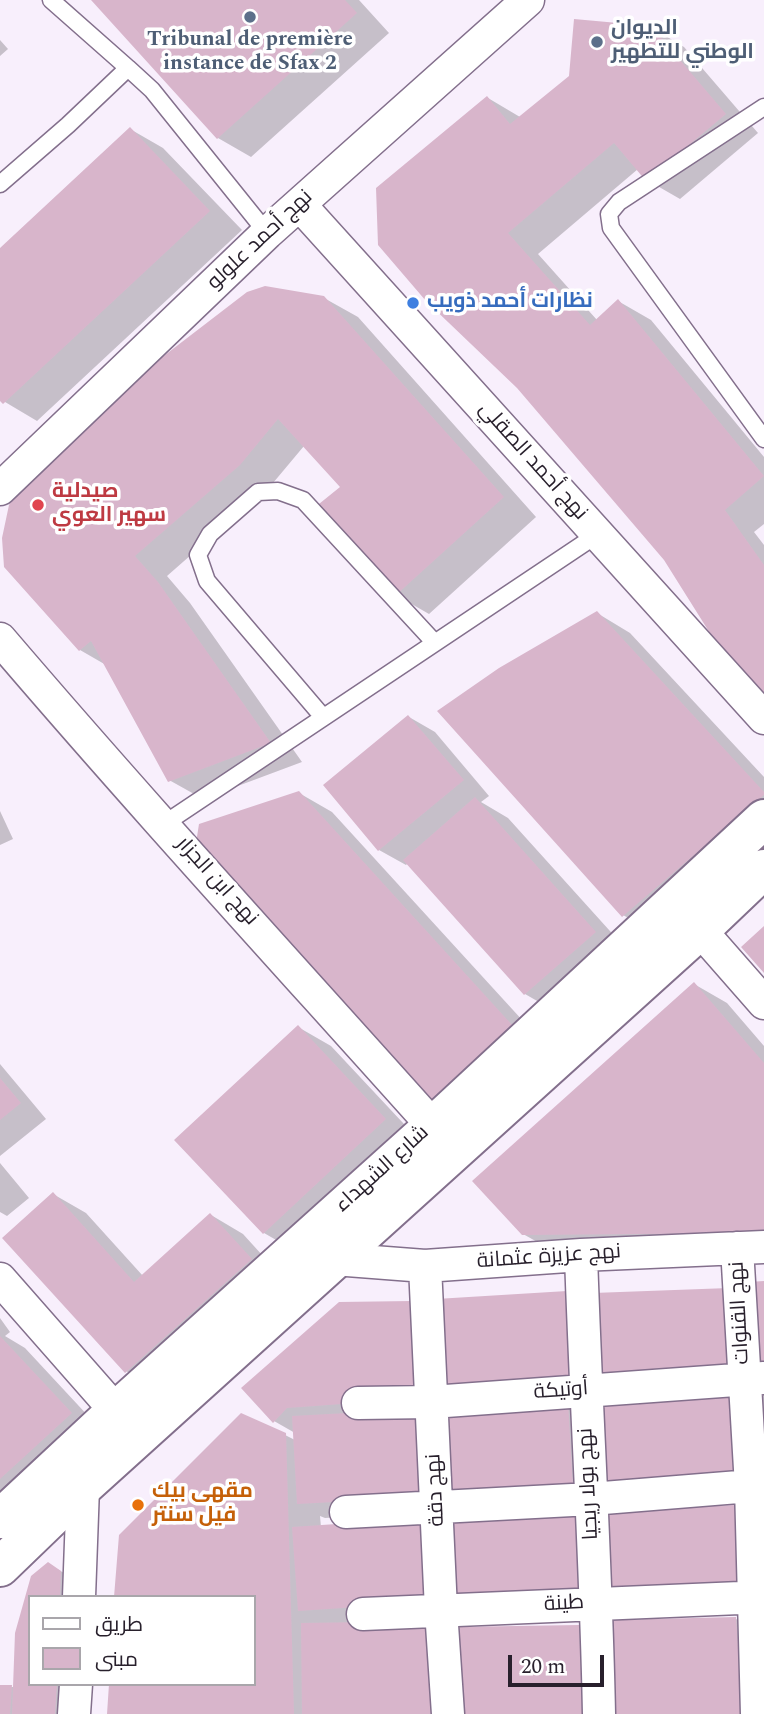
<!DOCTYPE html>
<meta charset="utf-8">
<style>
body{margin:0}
#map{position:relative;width:764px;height:1714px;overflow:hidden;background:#f8effc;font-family:Spectral,Cairo,serif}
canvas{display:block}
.legend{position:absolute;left:28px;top:1595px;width:228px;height:91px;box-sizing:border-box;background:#fff;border:2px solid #a9a6ab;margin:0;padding:9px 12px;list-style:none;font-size:21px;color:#28202c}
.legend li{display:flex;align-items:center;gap:14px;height:35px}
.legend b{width:35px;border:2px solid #a9a6ab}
.scale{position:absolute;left:508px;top:1655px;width:96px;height:32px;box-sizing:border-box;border:4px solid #28202c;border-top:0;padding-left:9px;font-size:21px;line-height:24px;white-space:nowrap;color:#28202c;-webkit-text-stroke:5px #fff;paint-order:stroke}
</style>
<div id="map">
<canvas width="764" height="1714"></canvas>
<ul class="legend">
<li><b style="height:9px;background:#fff"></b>طريق</li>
<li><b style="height:19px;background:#d8b5cb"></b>مبنى</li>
</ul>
<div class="scale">20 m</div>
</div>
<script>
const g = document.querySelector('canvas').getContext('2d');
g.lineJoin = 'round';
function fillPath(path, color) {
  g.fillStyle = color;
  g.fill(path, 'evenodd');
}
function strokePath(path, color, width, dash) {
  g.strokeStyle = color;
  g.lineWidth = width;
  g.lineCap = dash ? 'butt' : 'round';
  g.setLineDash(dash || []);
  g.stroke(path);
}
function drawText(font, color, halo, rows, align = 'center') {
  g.font = font + ' Spectral,Cairo,serif';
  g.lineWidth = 7;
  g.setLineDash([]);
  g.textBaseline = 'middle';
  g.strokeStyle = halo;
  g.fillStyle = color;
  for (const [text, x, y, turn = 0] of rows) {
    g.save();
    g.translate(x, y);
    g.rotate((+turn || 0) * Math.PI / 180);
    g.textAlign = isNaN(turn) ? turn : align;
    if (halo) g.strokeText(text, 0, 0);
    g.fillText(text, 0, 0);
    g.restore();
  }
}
fillPath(new Path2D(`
 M 93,0 L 359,0 L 389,33 L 251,157 L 218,138 Z
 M 651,27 L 684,47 L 758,133 L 680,199 L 647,180 L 638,169 L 538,254 L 597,320 L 618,301 L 651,320 L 764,457 L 764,524 L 754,532 L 764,545 L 764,693 L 666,559 L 518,387 L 488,98 L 520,117 Z
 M 0,40 L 8,49 L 0,56 Z
 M 130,129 L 163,148 L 242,230 L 37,421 L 0,399 L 0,250 Z
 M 324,298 L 358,317 L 536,517 L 429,614 L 396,595 L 343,488 L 304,446 L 273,483 L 167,576 L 190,603 L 302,762 L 203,799 L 169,780 L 106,665 L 80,650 L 6,566 Z
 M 597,613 L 630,633 L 764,777 L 764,842 L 656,934 L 623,915 Z
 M 409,717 L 435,732 L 489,796 L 481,802 L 508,818 L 628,951 L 558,1013 L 525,994 L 408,863 L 406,865 L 379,850 Z
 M 299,793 L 332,812 L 545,1045 L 464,1118 L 431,1099 Z
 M 0,811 L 13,839 L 0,845 Z
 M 694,984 L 727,1003 L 764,1046 L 764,1252 L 557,1253 L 523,1234 Z
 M 298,1027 L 331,1046 L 418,1139 L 297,1252 L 264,1233 L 177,1140 Z
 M 0,1064 L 46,1119 L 0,1156 Z
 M 0,1163 L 29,1198 L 7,1216 L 0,1212 Z
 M 53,1194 L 86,1213 L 143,1276 L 211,1215 L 243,1234 L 283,1278 L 159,1390 L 126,1371 Z
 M 764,1283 L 567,1403 L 594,1418 L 599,1501 L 325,1518 L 320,1516 L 321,1527 L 456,1599 L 454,1631 L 579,1627 L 613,1646 L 736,1619 L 764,1635 L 764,1714 L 108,1714 L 254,1684 L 254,1597 L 285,1435 L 295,1440 L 295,1433 L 274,1421 L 244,1388 L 595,1309 Z
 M 0,1318 L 10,1332 L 5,1336 L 25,1348 L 104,1433 L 0,1500 Z
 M 756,1393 L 764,1393 L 764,1477 Z
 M 48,1564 L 75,1579 L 87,1597 L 30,1597 L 30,1684 L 83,1684 L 82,1714 L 0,1714 L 0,1687 L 15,1687 L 33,1577 Z`), '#0003');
fillPath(new Path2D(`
 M 91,0 L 345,0 L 357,13 L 217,139 Z
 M 574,19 L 651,26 L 726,114 L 646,181 L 614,143 L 508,233 L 590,325 L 618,299 L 764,476 L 725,510 L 764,565 L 764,695 L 713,638 L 664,560 L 517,388 L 426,301 L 378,245 L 376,188 L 487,96 L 510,124 L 569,76 Z
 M 130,127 L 210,211 L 3,404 L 0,401 L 0,248 Z
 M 265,286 L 324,296 L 504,497 L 395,596 L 314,508 L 340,487 L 278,419 L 240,465 L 135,556 L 158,582 L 271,743 L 168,782 L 91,641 L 79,651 L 4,567 L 2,538 L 9,505 L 31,470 L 152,365 L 247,292 Z
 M 597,611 L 764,792 L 764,795 L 622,917 L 437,711 L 499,668 Z
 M 408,715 L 464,780 L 378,851 L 323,785 Z
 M 299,791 L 513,1026 L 430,1101 L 196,843 L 199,824 Z
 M 475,797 L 596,932 L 524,995 L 403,860 Z
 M 764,926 L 764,973 L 741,947 Z
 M 694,982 L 764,1063 L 764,1233 L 522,1235 L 472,1181 Z
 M 298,1025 L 386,1119 L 263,1234 L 174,1140 Z
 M 0,1078 L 21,1103 L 0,1120 Z
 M 53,1192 L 134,1282 L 210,1213 L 252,1259 L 125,1373 L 2,1238 Z
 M 764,1281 L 764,1369 L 754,1370 L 748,1282 Z
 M 729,1288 L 732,1373 L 597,1379 L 593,1293 Z
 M 567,1291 L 573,1383 L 442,1391 L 436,1299 Z
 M 412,1301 L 418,1393 L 342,1395 L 342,1404 L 287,1408 L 273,1423 L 241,1388 L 339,1302 Z
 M 0,1336 L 72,1413 L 0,1479 Z
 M 731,1392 L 736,1477 L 606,1484 L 602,1399 Z
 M 568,1401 L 573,1487 L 449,1495 L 444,1408 Z
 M 423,1409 L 428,1497 L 297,1504 L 292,1416 Z
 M 241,1413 L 286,1433 L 294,1714 L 107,1714 L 109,1684 L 254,1684 L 254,1597 L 114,1597 L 119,1535 Z
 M 736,1505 L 740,1588 L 610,1593 L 606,1510 Z
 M 582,1510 L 585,1594 L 452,1599 L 450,1515 Z
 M 426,1518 L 432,1602 L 298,1611 L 292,1527 Z
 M 48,1562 L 61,1571 L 60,1597 L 30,1597 L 30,1684 L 57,1684 L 55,1714 L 12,1714 L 15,1633 L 31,1576 Z
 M 736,1617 L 743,1714 L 613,1714 L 610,1620 Z
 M 440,1621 L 442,1714 L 302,1714 L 301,1623 Z
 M 579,1625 L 583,1714 L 455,1714 L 452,1627 Z
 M 0,1685 L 12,1685 L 10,1714 L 0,1714 Z`), '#d8b5cb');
const service = new Path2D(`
 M 51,0 L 128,68
 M 764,107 L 619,202 L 609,214 L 611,228 L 764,439
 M 0,184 L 68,125 L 128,68 L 152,90 L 267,233
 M 323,717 L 207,581 L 198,555 L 210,534 L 258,492 L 278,491 L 303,500 L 435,643
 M 164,824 L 598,534`);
const minor = new Path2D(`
 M 300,205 L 764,718
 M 0,489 L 267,233 L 528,0
 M 0,639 C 141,804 288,964 433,1126
 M 700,930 L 764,1003
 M 737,1248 L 751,1486 L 757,1714
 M 581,1255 C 586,1408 596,1561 599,1714
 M 334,1259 L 425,1266 L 581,1255 L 764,1247
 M 425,1266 L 441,1610 L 448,1714
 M 0,1279 L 116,1411
 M 358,1403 L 432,1402 L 764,1378
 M 346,1512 L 591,1499 L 764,1485
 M 79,1597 L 83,1487
 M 363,1614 L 764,1597
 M 74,1714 L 76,1684`);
const primary = new Path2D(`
 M 0,1519 L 116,1411 L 433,1126 L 764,819
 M 0,1567 L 83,1487 L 700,930 L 764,869`);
strokePath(service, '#836f8c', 19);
strokePath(minor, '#836f8c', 35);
strokePath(primary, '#836f8c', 42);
strokePath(service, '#fff', 16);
strokePath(minor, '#fff', 32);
strokePath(primary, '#fff', 38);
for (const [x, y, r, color] of [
 [250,17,7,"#5c6f8a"],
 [597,42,7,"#5c6f8a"],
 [413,303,7,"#3f7fe0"],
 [38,505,7,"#e0444e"],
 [138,1505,7,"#e8710a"]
]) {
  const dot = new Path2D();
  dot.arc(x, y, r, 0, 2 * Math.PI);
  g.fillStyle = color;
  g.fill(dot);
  strokePath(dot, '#fff', 2.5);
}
drawText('bold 21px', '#4e5e75', '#fff', [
 ["الديوان",611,30],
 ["الوطني للتطهير",611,54],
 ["Tribunal de première",250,41,"center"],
 ["instance de Sfax 2",250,65,"center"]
], 'left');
drawText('21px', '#28202c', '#fff', [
 ["نهج أحمد علولو",261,241,-43],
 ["نهج أحمد الصقلي",532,462,48],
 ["نهج ابن الجزار",216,882,48],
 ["شارع الشهداء",383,1170,-42],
 ["نهج عزيزة عثمانة",549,1258,-4],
 ["نهج القنوات",741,1313,-93],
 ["أوتيكة",561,1392,-4],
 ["نهج بولا ريجيا",590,1484,-93],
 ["نهج دقة",437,1490,-93],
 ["طينة",564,1605,-3]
]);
drawText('bold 21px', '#366cbe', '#fff', [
 ["نظارات أحمد ذويب",427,303]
], 'left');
drawText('bold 21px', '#be3a42', '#fff', [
 ["صيدلية",52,493],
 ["سهير العوي",52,517]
], 'left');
drawText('bold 21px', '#c56008', '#fff', [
 ["مقهى بيك",152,1493],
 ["فيل سنتر",152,1517]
], 'left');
</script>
